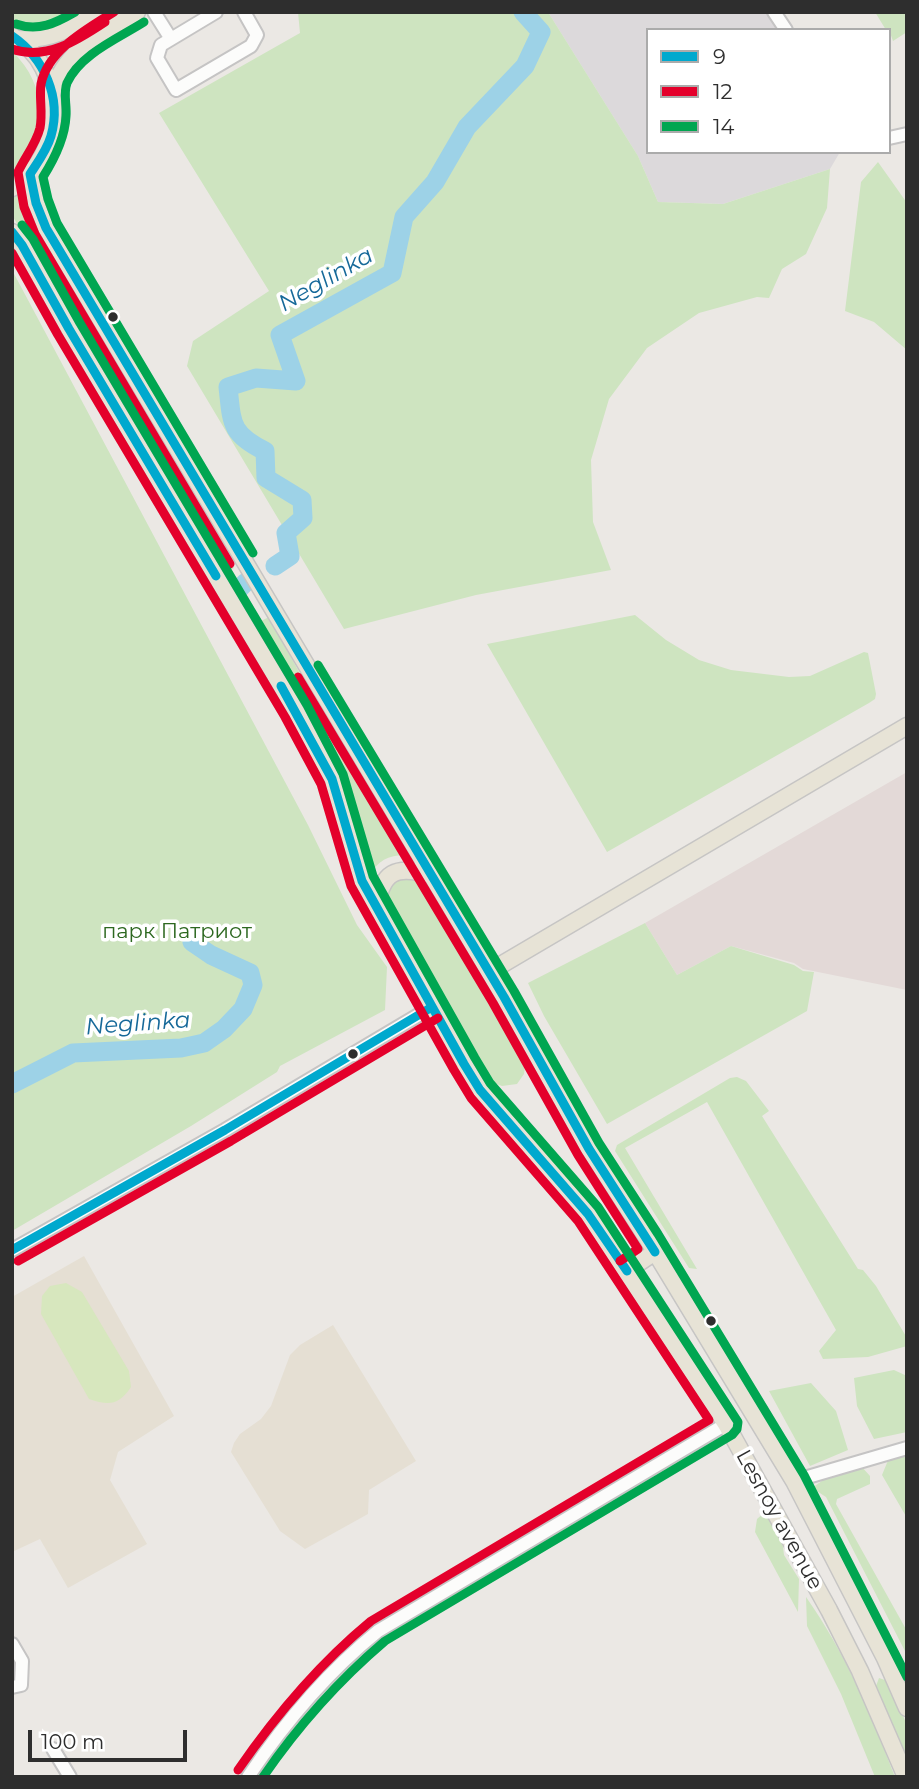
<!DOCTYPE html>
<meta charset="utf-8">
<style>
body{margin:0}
#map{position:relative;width:919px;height:1789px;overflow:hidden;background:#ebe8e4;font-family:Montserrat,sans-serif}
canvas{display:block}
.frame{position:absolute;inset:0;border:14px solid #2e2e2e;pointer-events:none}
.legend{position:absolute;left:646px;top:28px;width:245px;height:126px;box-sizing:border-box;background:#fff;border:2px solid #ababab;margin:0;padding:9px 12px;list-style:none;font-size:21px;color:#2e2e2e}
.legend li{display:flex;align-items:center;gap:14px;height:35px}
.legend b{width:35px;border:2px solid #ababab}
.scale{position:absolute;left:28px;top:1730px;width:159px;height:32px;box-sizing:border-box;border:4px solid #2e2e2e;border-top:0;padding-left:9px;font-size:21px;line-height:24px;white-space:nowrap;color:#2e2e2e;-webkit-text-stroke:5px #fff;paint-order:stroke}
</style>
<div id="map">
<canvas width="919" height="1789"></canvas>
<div class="frame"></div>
<ul class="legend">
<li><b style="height:9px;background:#00a9ce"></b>9</li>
<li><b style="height:9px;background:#e4002b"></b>12</li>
<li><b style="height:9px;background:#00a651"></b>14</li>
</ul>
<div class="scale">100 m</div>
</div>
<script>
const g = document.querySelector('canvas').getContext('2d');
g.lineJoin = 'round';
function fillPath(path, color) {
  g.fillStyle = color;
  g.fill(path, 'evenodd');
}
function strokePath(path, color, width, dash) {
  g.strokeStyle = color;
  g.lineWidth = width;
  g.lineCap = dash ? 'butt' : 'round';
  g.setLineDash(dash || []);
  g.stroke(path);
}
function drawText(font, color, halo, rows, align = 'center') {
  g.font = font + ' Montserrat,sans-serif';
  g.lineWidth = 7;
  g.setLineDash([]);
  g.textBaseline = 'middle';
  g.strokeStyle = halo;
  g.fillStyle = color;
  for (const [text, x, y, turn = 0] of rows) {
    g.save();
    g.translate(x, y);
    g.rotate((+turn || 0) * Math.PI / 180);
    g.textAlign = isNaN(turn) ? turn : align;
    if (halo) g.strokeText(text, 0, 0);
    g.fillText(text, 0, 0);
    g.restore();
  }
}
fillPath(new Path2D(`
 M 548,12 L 772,12 L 785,30 L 648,30 L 648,152 L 840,152 L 830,169 L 723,204 L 658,202 L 638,156 Z`), '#dcd9db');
fillPath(new Path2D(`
 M 84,1256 L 174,1416 L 118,1452 L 110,1480 L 147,1544 L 68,1588 L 40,1539 L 12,1552 L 12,1297 Z
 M 333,1325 L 416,1461 L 369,1490 L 368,1514 L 305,1549 L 280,1531 L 231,1452 L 234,1443 L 240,1434 L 261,1419 L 271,1406 L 290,1355 L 300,1345 Z`), '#e5dfd3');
fillPath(new Path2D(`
 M 907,772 L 907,990 L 803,969 L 794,963 L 731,946 L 677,975 L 645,923 Z`), '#e3d9d7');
fillPath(new Path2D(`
 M 12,12 L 81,12 C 65,22 53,28 34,28 L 29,33 L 12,24 Z
 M 298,12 L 548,12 L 638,156 L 658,202 L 723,204 L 830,169 L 827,208 L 806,254 L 782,269 L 769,298 L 757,297 L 699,313 L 647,348 L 609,399 L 591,460 L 593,522 L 611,570 L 476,595 L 344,629 L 187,366 L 193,341 L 269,291 L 159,113 L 300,33 Z
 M 875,12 L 907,12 L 907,32 L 893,41 L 889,30 L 886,30 Z
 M 12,51 C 49,87 49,135 12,171 Z
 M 878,162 L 907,203 L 907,350 L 874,322 L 845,311 L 861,182 Z
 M 17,191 L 62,276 L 234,568 L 220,576 L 12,215 L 12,194 Z
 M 12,270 L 308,825 L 357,925 L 387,967 L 385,1010 L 280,1066 L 277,1072 L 191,1126 L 12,1231 Z
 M 635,615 L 666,640 L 699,660 L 731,670 L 789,677 L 810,676 L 864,652 L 868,653 L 876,694 L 875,699 L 869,703 L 607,852 L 487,644 Z
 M 269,617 L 340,747 L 403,855 C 384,856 378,863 367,877 C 347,786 299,705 257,623 Z
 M 402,876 L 420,883 L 526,1059 L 524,1074 L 517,1084 L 502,1086 L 486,1080 L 381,906 L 382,887 Z
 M 645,923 L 677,975 L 731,946 L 794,965 L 803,971 L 814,972 L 807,1011 L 607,1124 L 544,1016 L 528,983 Z
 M 737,1077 L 746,1081 L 769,1111 L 762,1116 L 858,1269 L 863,1270 L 876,1286 L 907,1338 L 907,1346 L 868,1357 L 823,1359 L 819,1351 L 836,1330 L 707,1102 L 625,1148 L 697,1269 L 689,1268 L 615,1151 L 617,1145 L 730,1078 Z
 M 894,1370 L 907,1376 L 907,1432 L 874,1439 L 857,1406 L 854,1378 Z
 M 811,1383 L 836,1411 L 848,1450 L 810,1466 L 769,1391 Z
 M 907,1452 L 907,1518 L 882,1475 L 889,1458 Z
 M 861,1466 L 870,1476 L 870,1484 L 837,1499 L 836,1504 L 907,1631 L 907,1655 L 826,1497 L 812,1488 L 826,1478 Z
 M 765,1512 L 782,1539 L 784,1555 L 799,1579 L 798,1612 L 755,1532 L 757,1519 Z
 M 806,1597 C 845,1652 871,1714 895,1777 L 875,1777 L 841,1694 L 807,1626 Z
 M 879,1678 L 888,1681 L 907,1725 L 907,1764 L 876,1686 Z`), '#cee4c0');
fillPath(new Path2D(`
 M 66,1283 L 82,1292 L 129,1371 L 131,1387 C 119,1405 109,1406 89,1399 L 41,1314 L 42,1296 L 50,1286 Z`), '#d7e7be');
strokePath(new Path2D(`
 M 275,566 L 290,556 L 286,533 L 303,518 L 302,500 L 266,478 L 265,451 C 230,434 232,423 228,387 L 256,378 L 296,381 L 280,335 L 392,273 L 404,217 L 435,182 L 467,127 L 525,66 L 541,32 L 523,12
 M 239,589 L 246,582
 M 12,1084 L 73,1053 L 181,1048 L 204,1043 L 224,1029 L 243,1009 L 253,985 L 250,973 L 211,955 L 192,942`), '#9dd2e7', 19);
const minor = new Path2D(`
 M 154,12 L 171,39
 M 216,12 L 161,45 L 157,58 L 176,90 L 251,46 L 257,35 L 244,12
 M 774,12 L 786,30
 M 889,138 L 907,134
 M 12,1250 L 225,1130 L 432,1007
 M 794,1481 L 907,1448
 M 12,1644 L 22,1661 L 21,1685 L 12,1687
 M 53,1749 L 70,1777
 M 248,1777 C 285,1722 326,1673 378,1631 L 726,1424`);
const major = new Path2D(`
 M 12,36 C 68,66 66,156 12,188
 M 18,39 C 51,41 72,28 99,12
 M 52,94 C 57,75 67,62 81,48 L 137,12
 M 30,174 L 36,203 L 46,228 L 504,997 L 589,1149 L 648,1240 L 794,1481 L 885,1658 L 907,1708
 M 12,232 L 22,245 L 69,329 L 296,711 L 332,779 L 362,881 L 464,1064 L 480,1090 L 588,1214 L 726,1424 L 829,1610 L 860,1671 L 906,1777
 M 376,909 C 382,871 395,865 431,875
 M 489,972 L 907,726
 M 627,1271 L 655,1252`);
strokePath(minor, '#c5c4c4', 16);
strokePath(major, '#c6c5c4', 19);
strokePath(minor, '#fcfcfb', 12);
strokePath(major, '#e7e3d6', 16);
strokePath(new Path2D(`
 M 12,36 C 44,58 62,97 51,136 C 47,150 38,162 30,174
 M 30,174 L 36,203 L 46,228 L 504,997 L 589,1149 L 655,1252
 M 12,232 L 22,245 L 69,329 L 216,576
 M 281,686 L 332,779 L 362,881 L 464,1064 L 480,1090 L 588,1214 L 627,1271
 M 12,1250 L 225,1130 L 432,1007`), '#00a9ce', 9);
strokePath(new Path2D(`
 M 114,12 C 87,29 48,50 41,84 C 39,98 43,113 40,128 C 36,144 25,157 18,172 L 24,207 L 35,234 L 230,564
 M 12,49 C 46,61 78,40 105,22
 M 12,253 L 58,335 L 285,717 L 321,784 L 351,886 L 454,1070 L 471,1098 L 578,1221 L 709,1420 L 371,1621 C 319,1664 276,1715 238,1770
 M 298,677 L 493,1003 L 578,1155 L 638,1249 L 620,1261
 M 18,1261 L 231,1141 L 438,1018`), '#e4002b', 9);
strokePath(new Path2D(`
 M 144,22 C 119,38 80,54 67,83 C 63,93 67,105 66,116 C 65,138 55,158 43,177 L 48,199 L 57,223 L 253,553
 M 16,24 C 38,32 56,23 75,12
 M 22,225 L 33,239 L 80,323 L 307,705 L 343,774 L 373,876 L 475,1058 L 490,1083 L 598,1207 L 738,1422 L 737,1429 L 732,1435 L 385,1641 C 338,1681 298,1726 263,1777
 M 318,665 L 514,991 L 599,1143 L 658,1234 L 804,1475 L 907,1677`), '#00a651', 9);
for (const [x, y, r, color] of [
 [113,317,6,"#2e2e2e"],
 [353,1054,6,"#2e2e2e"],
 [711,1321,6,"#2e2e2e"]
]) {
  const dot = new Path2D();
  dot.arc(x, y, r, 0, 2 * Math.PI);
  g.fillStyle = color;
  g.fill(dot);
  strokePath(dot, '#fff', 2.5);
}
drawText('21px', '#2d6820', '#fff', [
 ["парк Патриот",177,932]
]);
drawText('21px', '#2e2e2e', '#fff', [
 ["Lesnoy avenue",779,1520,61]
]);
drawText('italic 23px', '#166999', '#fff', [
 ["Neglinka",326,280,-30],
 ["Neglinka",138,1024,-4]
]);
</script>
